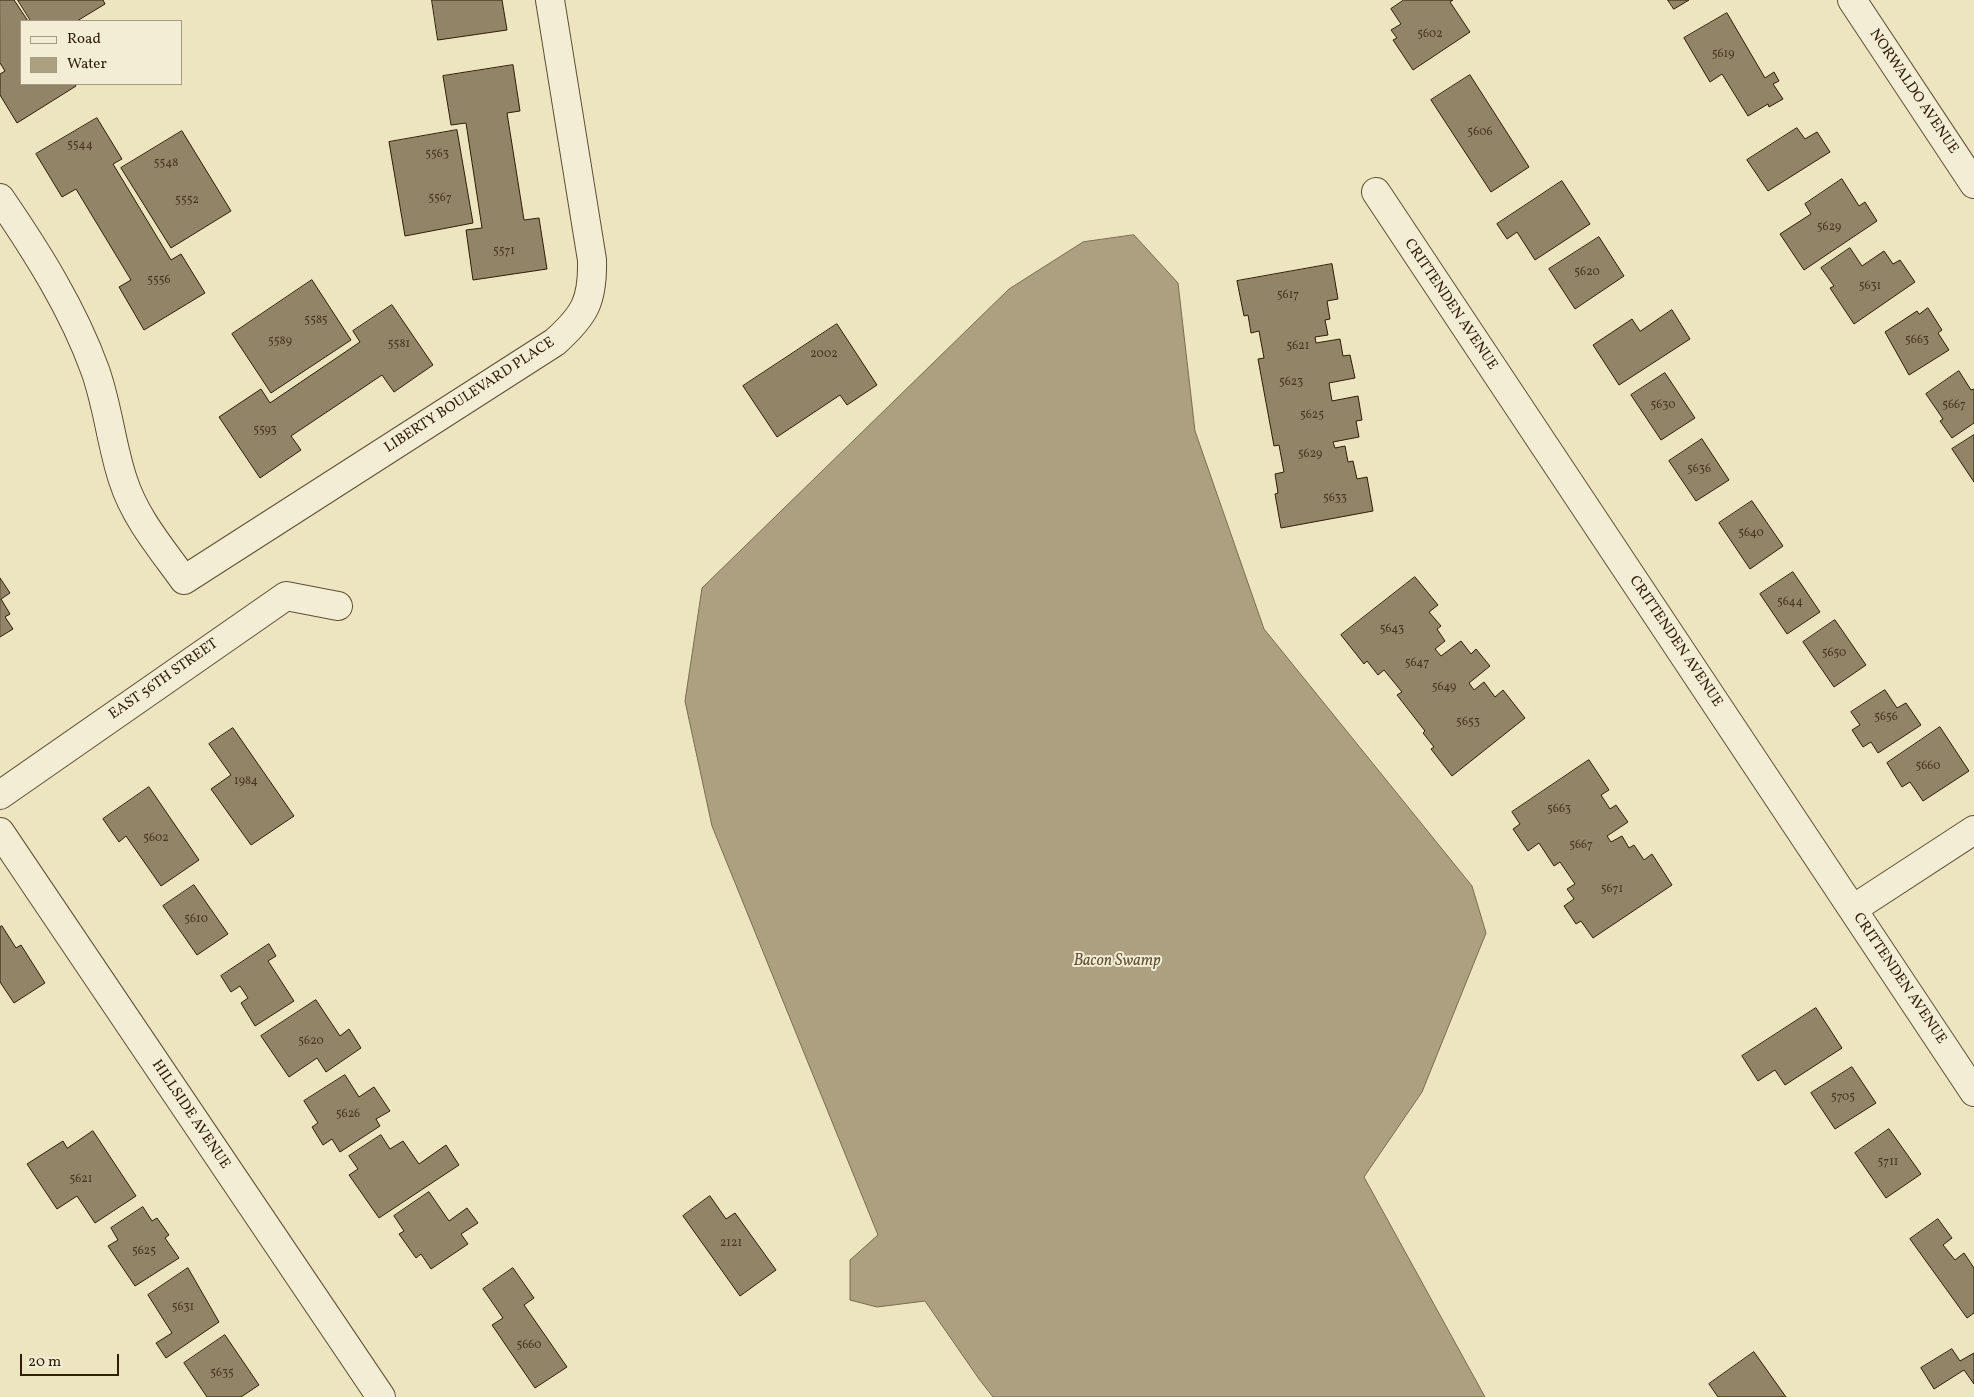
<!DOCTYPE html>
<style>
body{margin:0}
#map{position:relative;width:1974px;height:1397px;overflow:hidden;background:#ede4c0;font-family:Vollkorn,serif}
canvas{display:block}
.legend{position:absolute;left:20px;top:20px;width:162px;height:65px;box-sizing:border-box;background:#f3edd6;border:1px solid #a59a83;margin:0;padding:6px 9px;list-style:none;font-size:15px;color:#2f1d06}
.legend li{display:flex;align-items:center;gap:10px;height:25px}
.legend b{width:25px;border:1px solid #a59a83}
.scale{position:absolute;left:20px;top:1354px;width:99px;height:22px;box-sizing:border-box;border:2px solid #2f1d06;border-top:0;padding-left:6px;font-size:15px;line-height:18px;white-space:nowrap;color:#2f1d06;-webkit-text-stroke:4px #f3edd6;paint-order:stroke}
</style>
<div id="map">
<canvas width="1974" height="1397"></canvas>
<ul class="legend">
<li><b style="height:6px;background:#f3edd6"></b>Road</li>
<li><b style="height:14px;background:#aca081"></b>Water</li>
</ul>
<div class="scale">20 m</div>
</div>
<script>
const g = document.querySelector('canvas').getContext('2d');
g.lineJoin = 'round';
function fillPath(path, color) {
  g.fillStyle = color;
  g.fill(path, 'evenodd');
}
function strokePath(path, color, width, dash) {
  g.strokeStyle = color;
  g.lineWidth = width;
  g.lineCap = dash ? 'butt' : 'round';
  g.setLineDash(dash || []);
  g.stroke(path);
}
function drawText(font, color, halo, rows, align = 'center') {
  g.font = font + ' Vollkorn,serif';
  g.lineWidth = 4;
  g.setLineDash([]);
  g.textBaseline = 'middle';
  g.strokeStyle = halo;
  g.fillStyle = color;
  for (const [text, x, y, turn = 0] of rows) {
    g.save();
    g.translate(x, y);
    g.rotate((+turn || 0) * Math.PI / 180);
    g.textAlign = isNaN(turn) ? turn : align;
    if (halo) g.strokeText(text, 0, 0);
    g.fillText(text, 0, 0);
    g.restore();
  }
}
const water = new Path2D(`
 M 1134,235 L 1178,283 L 1195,431 L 1264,629 L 1472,886 L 1486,933 L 1422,1092 L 1364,1177 L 1485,1397 L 993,1397 L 979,1379 L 925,1301 L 877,1307 L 850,1300 L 850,1260 L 878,1235 L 712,826 L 685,701 L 702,588 L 1009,289 L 1083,242 Z`);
fillPath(water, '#aca081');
strokePath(water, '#7a6c50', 1);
const building = new Path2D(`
 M 0,0 L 14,0 L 28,21 L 21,21 L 21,84 L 75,84 L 76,86 L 17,123 L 0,95 L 0,74 L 5,71 L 0,63 Z
 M 18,0 L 103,0 L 105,4 L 77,21 L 31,21 Z
 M 432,0 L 502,0 L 507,30 L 438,40 Z
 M 1404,0 L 1453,0 L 1450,2 L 1470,32 L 1413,70 L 1393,40 L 1397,38 L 1391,30 L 1401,24 L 1391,9 Z
 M 1668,0 L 1689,0 L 1674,9 Z
 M 1727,13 L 1765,78 L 1774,72 L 1779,81 L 1773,84 L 1783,99 L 1769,107 L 1768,104 L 1748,116 L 1722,74 L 1710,82 L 1684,38 Z
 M 513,65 L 520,111 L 507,113 L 524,220 L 539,218 L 547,269 L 473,280 L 466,230 L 482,228 L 466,123 L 451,125 L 443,76 Z
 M 1470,75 L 1529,167 L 1491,192 L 1431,100 Z
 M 97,118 L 122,159 L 113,164 L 171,260 L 181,254 L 205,293 L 144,330 L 119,287 L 131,280 L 76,189 L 62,197 L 36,154 Z
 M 1797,128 L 1805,139 L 1817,132 L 1830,152 L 1768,191 L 1747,160 Z
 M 457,130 L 473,223 L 405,236 L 389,142 Z
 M 182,131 L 231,211 L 171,248 L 121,168 Z
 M 1842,179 L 1859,206 L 1865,202 L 1877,221 L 1804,270 L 1780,234 L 1811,214 L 1805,204 Z
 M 1562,181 L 1590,224 L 1535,260 L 1517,232 L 1507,239 L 1497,224 Z
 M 1599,237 L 1624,276 L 1575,309 L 1549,269 Z
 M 1850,248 L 1862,266 L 1884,251 L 1893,264 L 1900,260 L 1915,282 L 1854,324 L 1830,288 L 1834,286 L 1821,268 Z
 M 1332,264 L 1338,299 L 1327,301 L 1330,319 L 1325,320 L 1328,335 L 1315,337 L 1316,343 L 1340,339 L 1343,356 L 1350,355 L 1355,378 L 1329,383 L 1332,401 L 1358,396 L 1362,420 L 1356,421 L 1359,437 L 1333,442 L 1335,448 L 1345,446 L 1348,462 L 1353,461 L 1357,479 L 1367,477 L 1373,511 L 1281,528 L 1275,494 L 1278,493 L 1275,474 L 1284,472 L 1279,445 L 1274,446 L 1258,359 L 1264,358 L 1259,331 L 1251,333 L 1248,315 L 1244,316 L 1237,281 Z
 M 312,280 L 351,340 L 271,393 L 232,334 Z
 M 392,305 L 433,365 L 394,392 L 382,375 L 291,436 L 301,450 L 260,478 L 219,417 L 261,389 L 270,403 L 360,342 L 353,331 Z
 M 1928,308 L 1942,330 L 1938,333 L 1949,350 L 1909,375 L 1885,332 L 1917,311 L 1919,314 Z
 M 1672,310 L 1690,339 L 1619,385 L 1593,345 L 1632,319 L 1640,331 Z
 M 837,324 L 877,385 L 847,405 L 840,395 L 777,437 L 743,386 Z
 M 1959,371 L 1971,390 L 1974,389 L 1974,423 L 1952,438 L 1940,421 L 1943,419 L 1926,394 Z
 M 1665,373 L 1695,418 L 1661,440 L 1631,395 Z
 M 1974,435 L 1974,482 L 1952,449 Z
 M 1702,439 L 1729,480 L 1696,501 L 1669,461 Z
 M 1752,501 L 1783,546 L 1750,569 L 1719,523 Z
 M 1793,572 L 1820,612 L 1787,634 L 1760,594 Z
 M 1415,577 L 1438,605 L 1429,612 L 1441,626 L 1437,629 L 1445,641 L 1435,649 L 1441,656 L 1461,641 L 1471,654 L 1476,649 L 1490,666 L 1469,683 L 1474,690 L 1484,682 L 1495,697 L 1503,690 L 1525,718 L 1452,776 L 1431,749 L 1434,747 L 1423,733 L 1425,731 L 1397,695 L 1402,692 L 1384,670 L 1378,675 L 1367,661 L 1364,664 L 1341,635 Z
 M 0,578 L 10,593 L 1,599 L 10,614 L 5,617 L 13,629 L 0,637 Z
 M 1835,620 L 1866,665 L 1834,687 L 1803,642 Z
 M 1885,690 L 1897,708 L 1906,703 L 1921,725 L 1878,753 L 1871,742 L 1863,747 L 1852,730 L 1860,725 L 1851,712 Z
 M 1940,727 L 1969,771 L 1923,801 L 1910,782 L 1902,787 L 1887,763 Z
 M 233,728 L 294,816 L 251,845 L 211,789 L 231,775 L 209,744 Z
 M 1589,760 L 1609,790 L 1601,795 L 1610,809 L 1616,805 L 1628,822 L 1607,836 L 1611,842 L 1622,836 L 1629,848 L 1634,845 L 1644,860 L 1652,854 L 1672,885 L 1593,938 L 1581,921 L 1576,924 L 1564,906 L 1574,899 L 1567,889 L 1575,884 L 1560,862 L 1554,866 L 1539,843 L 1528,851 L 1513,829 L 1520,824 L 1512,812 Z
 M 149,787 L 199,860 L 161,886 L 126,836 L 119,842 L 103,819 Z
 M 194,885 L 228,934 L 197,955 L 163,906 Z
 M 2,926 L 16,948 L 21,945 L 45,983 L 14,1003 L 0,982 L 0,927 Z
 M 269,944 L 276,956 L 268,961 L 294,1001 L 255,1026 L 241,1003 L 248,998 L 240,986 L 231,992 L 221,976 Z
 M 316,1000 L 340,1036 L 349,1029 L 361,1048 L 326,1072 L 317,1058 L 289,1077 L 261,1036 Z
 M 1816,1008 L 1842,1048 L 1785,1085 L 1775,1070 L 1758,1081 L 1742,1056 Z
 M 1852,1067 L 1876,1103 L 1835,1129 L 1811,1093 Z
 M 345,1075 L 359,1097 L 374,1087 L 390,1111 L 376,1119 L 380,1126 L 340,1152 L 332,1139 L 323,1145 L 312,1127 L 318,1123 L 304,1101 Z
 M 1889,1129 L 1921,1174 L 1886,1198 L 1855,1153 Z
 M 93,1131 L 136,1196 L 95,1223 L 77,1196 L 57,1209 L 27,1164 L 63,1141 L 67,1148 Z
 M 381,1135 L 390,1149 L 403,1141 L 419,1164 L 446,1145 L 459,1165 L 379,1218 L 349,1175 L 358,1169 L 349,1156 Z
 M 429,1192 L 449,1221 L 467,1208 L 478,1223 L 461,1234 L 468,1244 L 431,1269 L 421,1254 L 416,1258 L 399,1234 L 404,1231 L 394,1216 Z
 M 710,1196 L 726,1219 L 735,1213 L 776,1270 L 740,1296 L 683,1216 Z
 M 143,1207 L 152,1221 L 157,1218 L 169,1235 L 165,1238 L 179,1258 L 135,1286 L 108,1246 L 118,1240 L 111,1228 Z
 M 1938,1219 L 1952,1238 L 1943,1245 L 1955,1260 L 1964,1253 L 1974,1268 L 1974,1313 L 1967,1318 L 1910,1239 Z
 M 188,1268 L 219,1322 L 166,1358 L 156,1343 L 172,1333 L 148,1295 Z
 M 513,1268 L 534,1298 L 524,1305 L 567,1367 L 535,1388 L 492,1325 L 503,1318 L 483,1289 Z
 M 225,1335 L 259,1385 L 241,1397 L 207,1397 L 184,1363 Z
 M 1952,1349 L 1960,1361 L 1974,1353 L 1974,1384 L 1964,1370 L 1934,1389 L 1921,1368 Z
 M 1754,1352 L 1786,1397 L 1718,1397 L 1709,1384 Z`);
fillPath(building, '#928467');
strokePath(building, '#2f1d06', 1);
const minor = new Path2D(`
 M 1852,0 L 1974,184
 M 1376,192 L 1974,1092
 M 0,198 C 37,252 73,309 95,370 C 108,406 111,444 123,480 C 135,518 162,549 184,580 L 555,342 C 585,315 593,301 592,260 L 550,0
 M 0,795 L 286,596 L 338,606
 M 0,832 L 381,1397
 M 1853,909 L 1974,830`);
strokePath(minor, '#5e4f34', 30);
strokePath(minor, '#f3edd6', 28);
drawText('12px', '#48371e', null, [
 ["5602",1430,35],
 ["5619",1723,55],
 ["5606",1480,133],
 ["5544",80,146],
 ["5563",437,155],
 ["5548",166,164],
 ["5567",440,199],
 ["5552",187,201],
 ["5629",1829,228],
 ["5571",504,252],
 ["5620",1587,273],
 ["5556",159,281],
 ["5631",1870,287],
 ["5617",1288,296],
 ["5585",316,321],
 ["5663",1917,341],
 ["5589",280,342],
 ["5581",399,345],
 ["5621",1298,347],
 ["2002",824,355],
 ["5623",1291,383],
 ["5630",1663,406],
 ["5667",1954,406],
 ["5625",1312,416],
 ["5593",265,431],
 ["5629",1310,455],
 ["5636",1699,470],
 ["5633",1335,499],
 ["5640",1751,534],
 ["5644",1790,603],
 ["5643",1392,630],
 ["5650",1834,654],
 ["5647",1417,664],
 ["5649",1444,688],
 ["5656",1886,718],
 ["5653",1468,723],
 ["5660",1928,767],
 ["1984",246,782],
 ["5663",1559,810],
 ["5602",156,839],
 ["5667",1581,846],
 ["5671",1612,890],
 ["5610",196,920],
 ["5620",311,1042],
 ["5705",1843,1098],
 ["5626",348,1115],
 ["5711",1888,1163],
 ["5621",81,1180],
 ["2121",731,1244],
 ["5625",144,1252],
 ["5631",183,1308],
 ["5660",529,1346],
 ["5635",222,1374]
]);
drawText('15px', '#2f1d06', '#f3edd6', [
 ["NORWALDO AVENUE",1913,92,56],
 ["CRITTENDEN AVENUE",1450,305,56],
 ["LIBERTY BOULEVARD PLACE",470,396,-33],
 ["CRITTENDEN AVENUE",1675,642,56],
 ["EAST 56TH STREET",164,680,-35],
 ["CRITTENDEN AVENUE",1899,979,56],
 ["HILLSIDE AVENUE",190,1115,56]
]);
drawText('italic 16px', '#615137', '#f3edd6', [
 ["Bacon Swamp",1117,962]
]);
</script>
